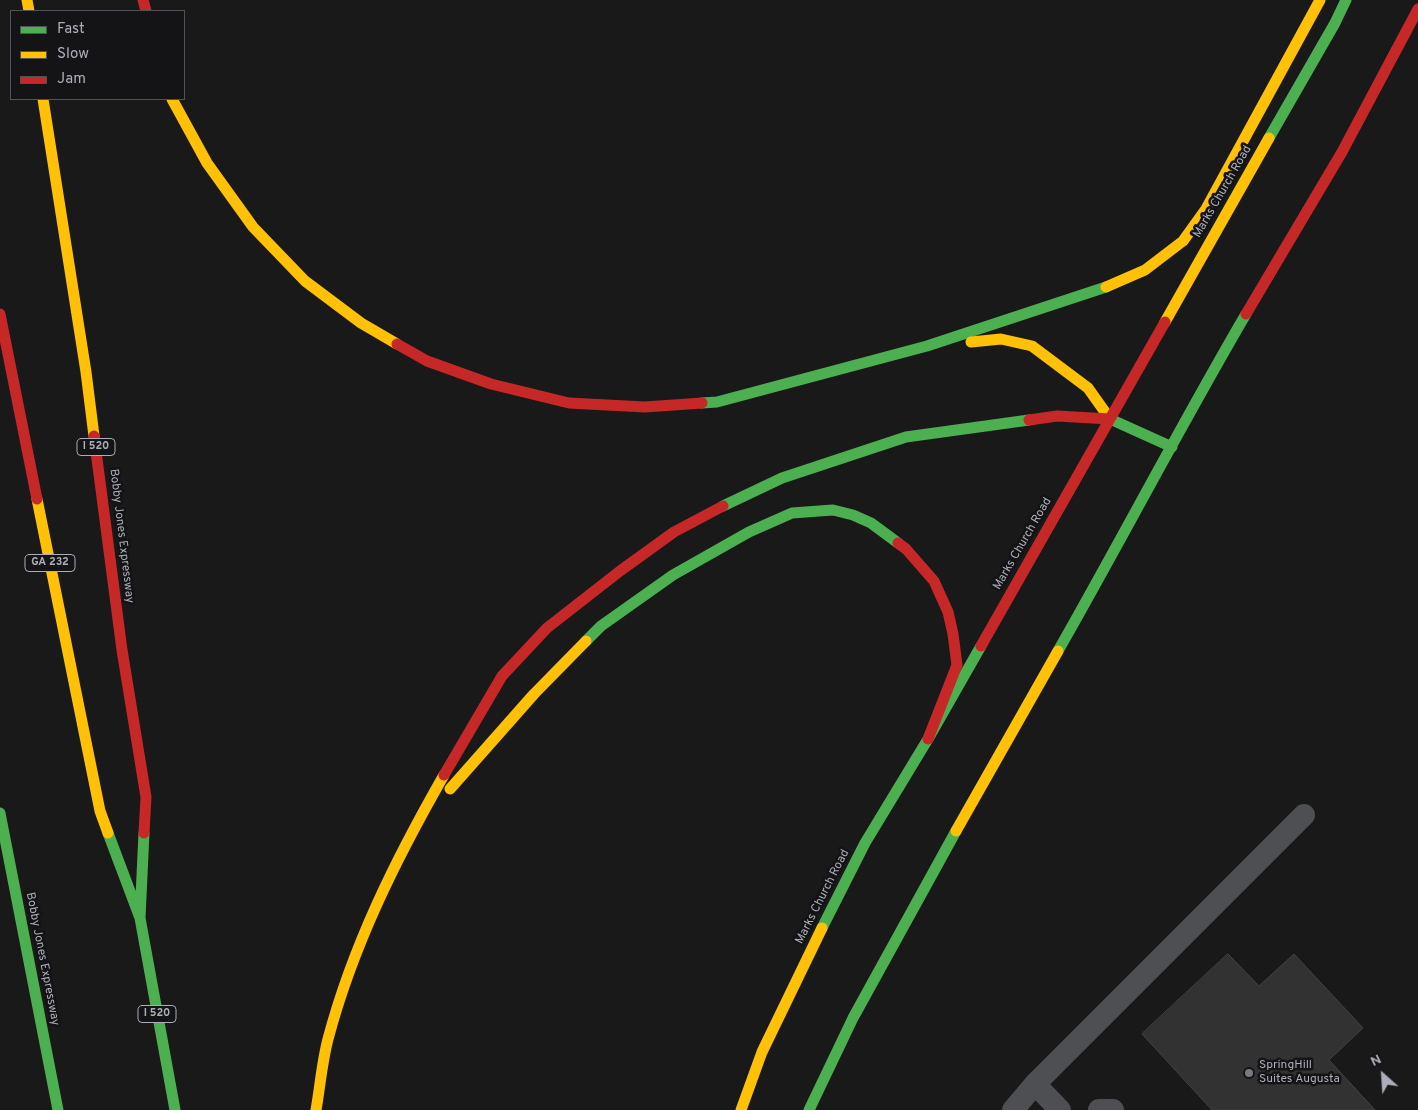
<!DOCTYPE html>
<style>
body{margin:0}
#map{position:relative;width:1418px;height:1110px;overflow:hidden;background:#191919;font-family:Overpass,sans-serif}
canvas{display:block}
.legend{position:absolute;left:10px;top:10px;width:175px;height:90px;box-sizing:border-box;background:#141315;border:1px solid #515157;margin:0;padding:6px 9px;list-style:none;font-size:15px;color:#acafb9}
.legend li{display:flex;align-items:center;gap:10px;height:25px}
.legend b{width:25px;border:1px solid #515157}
.north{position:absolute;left:1358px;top:1050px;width:50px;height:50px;-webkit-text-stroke:4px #141315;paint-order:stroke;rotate:334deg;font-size:14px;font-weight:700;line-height:20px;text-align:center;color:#acafb9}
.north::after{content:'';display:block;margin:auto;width:18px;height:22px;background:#acafb9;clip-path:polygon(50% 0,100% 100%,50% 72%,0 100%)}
</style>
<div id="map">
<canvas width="1418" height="1110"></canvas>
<ul class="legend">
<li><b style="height:6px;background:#4caf50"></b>Fast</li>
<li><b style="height:6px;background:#ffc107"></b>Slow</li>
<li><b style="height:6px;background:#c62828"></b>Jam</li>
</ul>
<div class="north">N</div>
</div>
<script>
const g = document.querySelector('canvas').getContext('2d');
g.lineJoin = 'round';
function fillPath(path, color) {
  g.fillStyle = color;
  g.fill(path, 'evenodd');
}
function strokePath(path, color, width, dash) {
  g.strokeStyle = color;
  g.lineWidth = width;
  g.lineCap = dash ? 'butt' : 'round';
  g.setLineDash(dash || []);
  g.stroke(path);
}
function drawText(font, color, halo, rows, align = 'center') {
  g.font = font + ' Overpass,sans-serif';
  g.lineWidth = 5;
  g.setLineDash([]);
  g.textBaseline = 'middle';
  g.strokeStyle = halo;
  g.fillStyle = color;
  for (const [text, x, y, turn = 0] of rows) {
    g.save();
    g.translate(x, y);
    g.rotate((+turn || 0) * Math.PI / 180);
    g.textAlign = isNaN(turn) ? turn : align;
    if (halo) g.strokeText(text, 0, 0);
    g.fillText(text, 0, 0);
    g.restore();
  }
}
const building = new Path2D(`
 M 1228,954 L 1259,986 L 1294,954 L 1363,1028 L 1329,1060 L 1375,1110 L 1212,1110 L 1142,1034 Z`);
fillPath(building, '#323233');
strokePath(building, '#424345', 1);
strokePath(new Path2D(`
 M 1035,1084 L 1060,1110
 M 1013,1110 L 1035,1084 L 1304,815
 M 1099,1110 L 1113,1110`), '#4e4f52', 22);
strokePath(new Path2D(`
 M 1269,138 L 1335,23 L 1346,0
 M 702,403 L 717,402 L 927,346 L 1106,287
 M 1110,419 L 1172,447
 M 723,506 L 782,478 L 906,437 L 1029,420
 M 586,641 L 601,626 L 673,575 L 749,532 L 792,513 L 833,510 L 853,515 L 871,523 L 898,543
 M 1058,651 C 1122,539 1181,425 1246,314
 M 0,813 L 58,1110
 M 108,833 L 140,918 L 175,1110
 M 140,918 L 144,833
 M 822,928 L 865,843 L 928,739 L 981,646
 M 809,1110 L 853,1018 L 956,831`), '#4caf50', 11);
strokePath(new Path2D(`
 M 27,0 L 29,11
 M 43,99 L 86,372 L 94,436
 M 172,99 L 207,163 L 253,227 L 305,281 L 361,323 L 397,344
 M 1106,287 L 1145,270 L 1183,241 L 1206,209 L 1320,0
 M 1165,322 L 1269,138
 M 971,342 L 1001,339 L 1032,346 L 1088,388 L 1110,419
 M 37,499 L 100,811 L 108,833
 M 450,789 L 534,694 L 586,641
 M 956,831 L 1058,651
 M 316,1110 C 320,1087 322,1062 328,1039 C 353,945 396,859 444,775
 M 741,1110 L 762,1052 L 822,928`), '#ffc107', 11);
strokePath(new Path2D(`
 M 143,0 L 146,11
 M 0,314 L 37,499
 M 1246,314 L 1342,152 L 1418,9
 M 397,344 L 427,361 L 491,384 L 569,403 L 645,407 L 702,403
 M 1029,420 L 1057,416 L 1110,419
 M 94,436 L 122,650 L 146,797 L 144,833
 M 898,543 L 906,549 L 934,581 L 948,612 L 953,634 L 957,665 L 928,739
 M 981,646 L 1165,322
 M 444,775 L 502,676 L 547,628 L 620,571 L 674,532 L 723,506`), '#c62828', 11);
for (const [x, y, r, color] of [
 [1249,1073,5,"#797a81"]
]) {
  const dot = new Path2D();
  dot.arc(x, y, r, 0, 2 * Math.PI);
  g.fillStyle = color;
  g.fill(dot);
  strokePath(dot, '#141315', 2);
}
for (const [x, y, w] of [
 [96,447,38],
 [50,563,50],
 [157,1014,38]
]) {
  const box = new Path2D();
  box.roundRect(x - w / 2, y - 8.5, w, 17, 4);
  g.fillStyle = '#141315';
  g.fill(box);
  strokePath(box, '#acafb9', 1);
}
drawText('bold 11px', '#acafb9', null, [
 ["I 520",96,447],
 ["GA 232",50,563],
 ["I 520",157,1014]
]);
drawText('12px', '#acafb9', '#141315', [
 ["Marks Church Road",1223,192,-60],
 ["Bobby Jones Expressway",121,536,83],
 ["Marks Church Road",1023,544,-60],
 ["Marks Church Road",823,897,-63],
 ["Bobby Jones Expressway",42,959,79]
]);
drawText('12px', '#acafb9', '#141315', [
 ["SpringHill",1259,1066],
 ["Suites Augusta",1259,1080]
], 'left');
</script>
